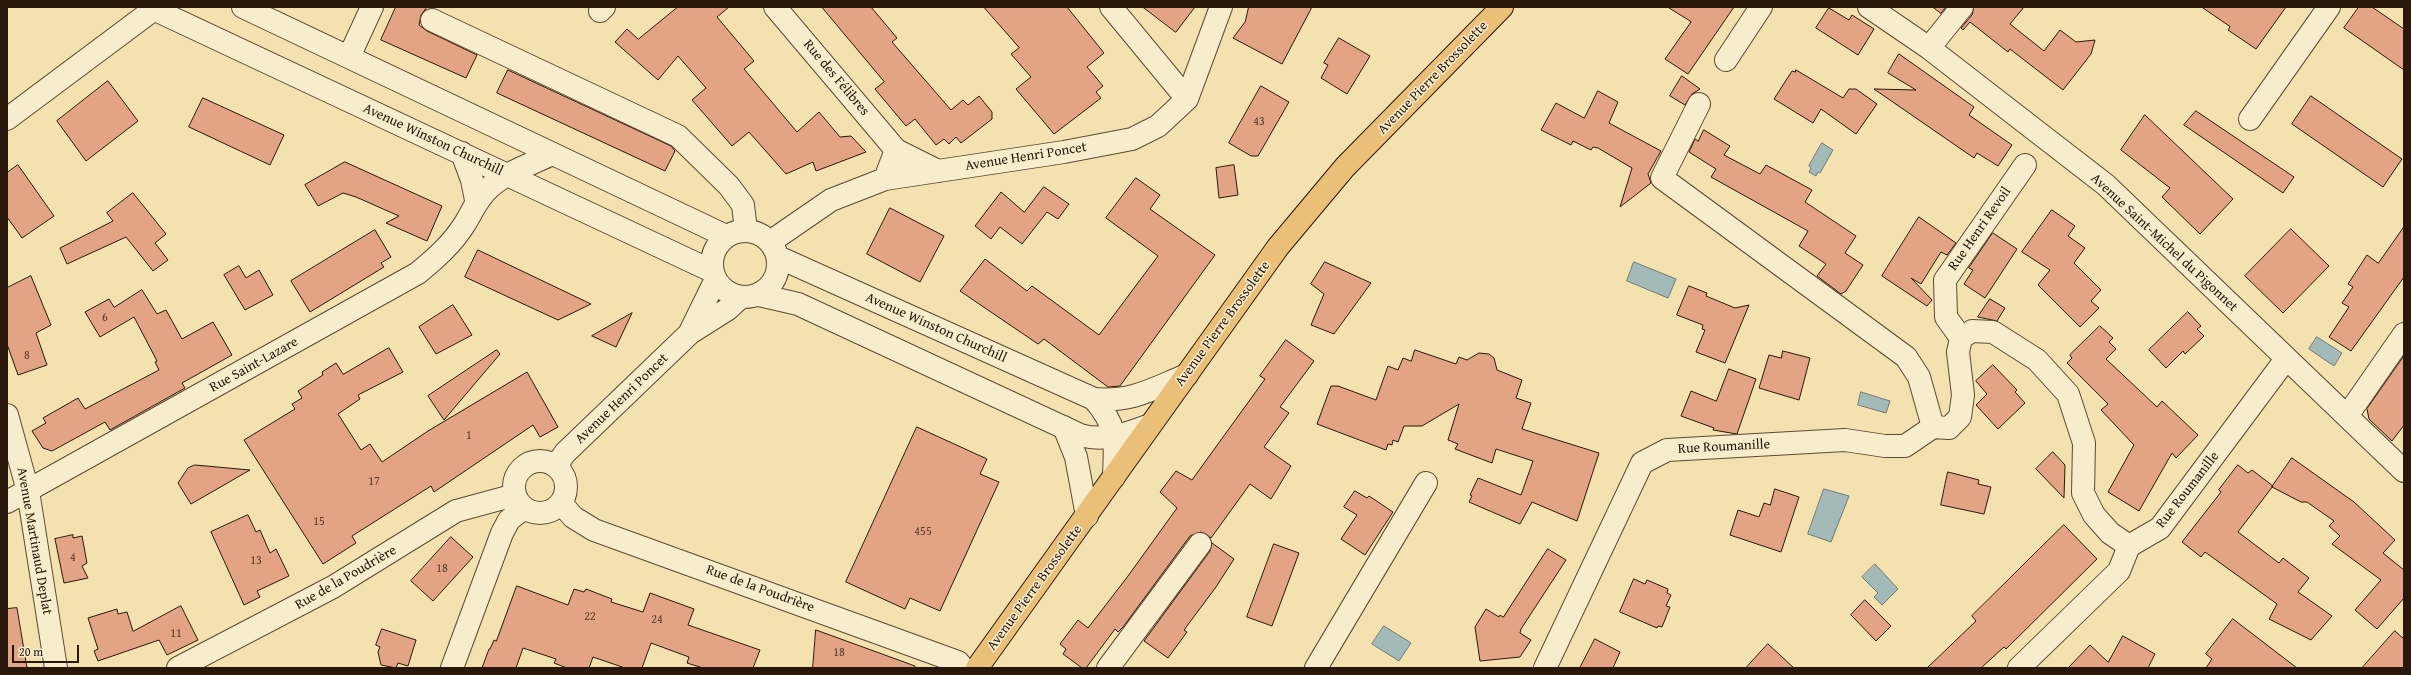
<!DOCTYPE html>
<meta charset="utf-8">
<style>
body{margin:0}
#map{position:relative;width:2411px;height:675px;overflow:hidden;background:#f3e1b0;font-family:"Gentium Book Plus",serif}
canvas{display:block}
.frame{position:absolute;inset:0;border:8px solid #2a170b;pointer-events:none}
.scale{position:absolute;left:12px;top:645px;width:67px;height:18px;box-sizing:border-box;border:2px solid #2a170b;border-top:0;padding-left:5px;font-size:12px;line-height:14px;white-space:nowrap;color:#2a170b;-webkit-text-stroke:3px #f7eccc;paint-order:stroke}
</style>
<div id="map">
<canvas width="2411" height="675"></canvas>
<div class="frame"></div>
<div class="scale">20 m</div>
</div>
<script>
const g = document.querySelector('canvas').getContext('2d');
g.lineJoin = 'round';
function fillPath(path, color) {
  g.fillStyle = color;
  g.fill(path, 'evenodd');
}
function strokePath(path, color, width, dash) {
  g.strokeStyle = color;
  g.lineWidth = width;
  g.lineCap = dash ? 'butt' : 'round';
  g.setLineDash(dash || []);
  g.stroke(path);
}
function drawText(font, color, halo, rows, align = 'center') {
  g.font = font + ' "Gentium Book Plus",serif';
  g.lineWidth = 3;
  g.setLineDash([]);
  g.textBaseline = 'middle';
  g.strokeStyle = halo;
  g.fillStyle = color;
  for (const [text, x, y, turn = 0] of rows) {
    g.save();
    g.translate(x, y);
    g.rotate((+turn || 0) * Math.PI / 180);
    g.textAlign = isNaN(turn) ? turn : align;
    if (halo) g.strokeText(text, 0, 0);
    g.fillText(text, 0, 0);
    g.restore();
  }
}
const water = new Path2D(`
 M 1822,143 L 1833,150 L 1820,173 L 1818,172 L 1816,176 L 1809,172 L 1811,168 L 1809,166 Z
 M 1634,262 L 1676,279 L 1668,298 L 1627,281 Z
 M 2317,337 L 2342,353 L 2334,366 L 2309,349 Z
 M 1861,392 L 1890,401 L 1886,413 L 1858,405 Z
 M 1824,489 L 1849,496 L 1831,542 L 1808,534 Z
 M 1875,564 L 1898,589 L 1882,605 L 1874,597 L 1878,593 L 1862,577 Z
 M 1384,626 L 1411,643 L 1399,661 L 1372,644 Z`);
fillPath(water, '#a2bab8');
strokePath(water, '#727973', 1);
const building = new Path2D(`
 M 396,7 L 427,7 L 421,15 L 419,25 L 427,31 L 477,55 L 466,78 L 381,40 Z
 M 678,7 L 729,7 L 717,17 L 754,61 L 744,69 L 797,132 L 819,112 L 840,137 L 851,136 L 866,152 L 816,171 L 813,162 L 786,174 L 749,132 L 732,146 L 692,100 L 706,88 L 678,56 L 658,80 L 615,42 L 627,29 L 638,39 Z
 M 822,7 L 871,7 L 897,38 L 892,42 L 951,110 L 963,100 L 968,105 L 979,96 L 992,112 L 992,119 L 961,143 L 956,137 L 949,144 L 944,139 L 936,145 L 915,119 L 906,126 L 875,89 L 884,82 Z
 M 984,7 L 1067,7 L 1104,53 L 1087,67 L 1103,86 L 1096,92 L 1101,98 L 1054,134 L 1016,89 L 1031,77 L 1011,54 L 1019,48 Z
 M 1143,7 L 1195,7 L 1176,32 Z
 M 1249,7 L 1312,7 L 1282,64 L 1233,38 L 1245,22 Z
 M 1668,7 L 1734,7 L 1688,74 L 1665,59 L 1691,22 Z
 M 1933,7 L 1946,7 L 1941,13 Z
 M 1974,7 L 2024,7 L 2010,24 L 2044,51 L 2060,30 L 2076,42 L 2095,40 L 2091,54 L 2063,90 L 2010,49 L 2008,52 L 1970,22 L 1963,30 L 1961,28 L 1972,15 Z
 M 2202,7 L 2286,7 L 2256,49 L 2228,30 L 2230,27 Z
 M 2359,7 L 2372,7 L 2404,29 L 2404,70 L 2344,28 Z
 M 1829,8 L 1849,20 L 1852,15 L 1874,29 L 1858,55 L 1816,28 Z
 M 1339,38 L 1370,56 L 1347,94 L 1321,78 L 1328,65 L 1324,63 Z
 M 1899,54 L 1974,107 L 1969,115 L 2012,145 L 1998,166 L 1977,153 L 1974,158 L 1874,89 L 1916,90 L 1888,73 Z
 M 508,70 L 671,146 L 675,151 L 665,171 L 497,93 Z
 M 1796,70 L 1843,98 L 1849,89 L 1856,89 L 1877,104 L 1856,134 L 1821,109 L 1813,123 L 1774,99 L 1792,71 L 1795,72 Z
 M 1682,76 L 1700,89 L 1692,94 L 1685,105 L 1670,96 Z
 M 108,81 L 138,121 L 86,161 L 57,121 Z
 M 1261,86 L 1289,102 L 1258,156 L 1251,156 L 1229,143 Z
 M 1598,91 L 1618,102 L 1609,123 L 1661,151 L 1648,174 L 1651,183 L 1620,207 L 1632,168 L 1598,148 L 1593,147 L 1591,150 L 1573,141 L 1571,145 L 1541,130 L 1556,103 L 1584,118 Z
 M 2311,96 L 2402,159 L 2383,187 L 2292,124 Z
 M 203,98 L 284,135 L 270,165 L 189,127 Z
 M 2196,111 L 2294,177 L 2283,193 L 2184,125 Z
 M 2145,115 L 2233,199 L 2200,234 L 2162,197 L 2170,188 L 2121,150 Z
 M 1704,130 L 1730,146 L 1724,155 L 1760,174 L 1766,165 L 1812,190 L 1805,202 L 1856,236 L 1845,253 L 1863,265 L 1846,291 L 1841,294 L 1817,276 L 1826,264 L 1799,246 L 1808,231 L 1711,177 L 1716,169 L 1689,152 L 1695,139 L 1698,141 Z
 M 345,162 L 442,206 L 427,241 L 386,223 L 399,216 L 356,197 L 343,193 L 318,206 L 305,185 Z
 M 18,165 L 54,216 L 22,238 L 7,217 L 7,173 Z
 M 1234,165 L 1238,195 L 1219,198 L 1216,168 Z
 M 1136,178 L 1160,195 L 1150,209 L 1215,255 L 1120,386 L 1108,387 L 1044,339 L 1038,344 L 960,291 L 985,259 L 1027,291 L 1032,286 L 1099,335 L 1158,256 L 1106,218 Z
 M 1044,187 L 1069,204 L 1058,219 L 1047,212 L 1022,244 L 1000,227 L 991,239 L 975,226 L 1001,192 L 1024,212 Z
 M 133,193 L 166,234 L 155,243 L 168,260 L 153,271 L 126,237 L 67,264 L 60,248 L 113,221 L 107,213 Z
 M 890,208 L 944,236 L 920,282 L 867,254 Z
 M 2052,210 L 2075,226 L 2068,236 L 2085,248 L 2074,263 L 2101,290 L 2091,301 L 2099,308 L 2080,327 L 2038,285 L 2050,270 L 2022,252 Z
 M 1919,217 L 1956,243 L 1947,255 L 1941,252 L 1921,284 L 1911,278 L 1932,300 L 1927,306 L 1882,276 Z
 M 2404,227 L 2404,277 L 2351,351 L 2329,337 L 2349,307 L 2342,303 L 2353,287 L 2348,284 L 2367,255 L 2378,263 Z
 M 2291,229 L 2329,266 L 2283,313 L 2245,276 Z
 M 375,230 L 391,257 L 381,263 L 384,267 L 310,312 L 291,281 Z
 M 1993,233 L 2017,249 L 1985,298 L 1964,284 L 1973,270 L 1969,268 Z
 M 478,250 L 591,304 L 558,320 L 465,277 Z
 M 1325,262 L 1371,283 L 1334,334 L 1311,325 L 1324,294 L 1311,284 Z
 M 239,266 L 246,278 L 259,270 L 273,295 L 245,310 L 224,275 Z
 M 31,276 L 51,325 L 36,333 L 47,365 L 18,375 L 7,344 L 7,288 Z
 M 1689,286 L 1707,293 L 1706,296 L 1735,308 L 1749,305 L 1725,363 L 1696,352 L 1705,330 L 1702,329 L 1703,325 L 1677,315 Z
 M 142,290 L 157,314 L 166,310 L 182,339 L 213,322 L 232,355 L 182,383 L 185,388 L 110,430 L 105,422 L 52,451 L 43,448 L 32,431 L 46,423 L 43,418 L 78,398 L 85,409 L 159,370 L 155,362 L 157,361 L 134,317 L 100,337 L 85,312 L 109,299 L 114,307 Z
 M 1990,299 L 2005,308 L 1997,321 L 1978,317 Z
 M 453,305 L 472,335 L 436,354 L 419,327 Z
 M 2188,312 L 2201,326 L 2197,329 L 2204,336 L 2185,354 L 2183,351 L 2166,368 L 2149,350 Z
 M 632,313 L 616,347 L 592,336 Z
 M 2100,326 L 2113,338 L 2109,342 L 2116,349 L 2106,359 L 2157,407 L 2162,401 L 2198,435 L 2176,458 L 2172,453 L 2139,511 L 2108,492 L 2134,445 L 2101,410 L 2108,404 L 2067,363 L 2072,358 L 2070,355 Z
 M 1286,340 L 1314,361 L 1280,407 L 1289,413 L 1264,447 L 1291,466 L 1271,499 L 1250,484 L 1211,538 L 1201,532 L 1190,536 L 1123,627 L 1118,632 L 1115,629 L 1086,668 L 1082,668 L 1063,654 L 1066,649 L 1060,644 L 1078,620 L 1088,628 L 1128,576 L 1177,508 L 1160,492 L 1176,471 L 1192,480 L 1265,379 L 1260,376 Z
 M 389,348 L 403,372 L 358,395 L 360,399 L 338,414 L 361,450 L 370,444 L 382,462 L 428,431 L 527,372 L 558,427 L 540,437 L 533,425 L 434,492 L 431,486 L 352,536 L 356,543 L 323,564 L 244,440 L 295,409 L 292,404 L 302,398 L 298,391 L 323,375 L 322,372 L 336,363 L 343,374 Z
 M 497,350 L 500,354 L 444,420 L 428,396 Z
 M 1415,350 L 1456,364 L 1459,357 L 1467,360 L 1479,353 L 1489,354 L 1494,358 L 1497,370 L 1522,380 L 1516,398 L 1531,403 L 1522,429 L 1599,453 L 1577,521 L 1532,502 L 1520,524 L 1469,502 L 1472,496 L 1470,495 L 1478,478 L 1521,495 L 1533,461 L 1496,449 L 1492,463 L 1455,449 L 1458,444 L 1448,440 L 1459,404 L 1422,426 L 1404,426 L 1398,442 L 1393,440 L 1392,445 L 1388,444 L 1386,450 L 1317,424 L 1331,386 L 1338,386 L 1376,400 L 1388,366 L 1398,370 L 1403,358 L 1411,361 Z
 M 1783,351 L 1810,358 L 1799,400 L 1759,388 L 1769,355 L 1781,358 Z
 M 2404,356 L 2404,425 L 2392,441 L 2369,419 L 2367,409 Z
 M 1993,365 L 2017,390 L 2015,392 L 2025,403 L 1998,429 L 1976,405 L 1987,394 L 1976,381 Z
 M 1729,369 L 1756,379 L 1737,434 L 1713,430 L 1714,428 L 1681,416 L 1691,391 L 1716,401 Z
 M 917,427 L 987,459 L 980,474 L 999,482 L 940,611 L 910,598 L 905,609 L 846,582 Z
 M 2053,452 L 2065,465 L 2064,498 L 2036,469 Z
 M 2292,458 L 2354,502 L 2395,540 L 2383,553 L 2404,570 L 2404,598 L 2377,629 L 2355,610 L 2381,580 L 2332,544 L 2340,536 L 2329,526 L 2334,521 L 2307,502 L 2301,502 L 2272,487 Z
 M 195,465 L 250,470 L 191,504 L 178,483 L 188,468 Z
 M 2238,465 L 2248,473 L 2252,470 L 2273,486 L 2238,532 L 2279,563 L 2283,558 L 2309,578 L 2298,592 L 2332,616 L 2311,640 L 2269,619 L 2277,604 L 2205,552 L 2201,557 L 2182,542 L 2221,492 L 2219,490 Z
 M 1948,472 L 1979,480 L 1978,484 L 1991,487 L 1984,514 L 1941,505 Z
 M 1775,489 L 1799,497 L 1781,552 L 1730,535 L 1738,510 L 1759,517 L 1764,503 L 1770,505 Z
 M 1355,491 L 1367,498 L 1369,496 L 1393,512 L 1365,555 L 1341,539 L 1357,515 L 1344,507 Z
 M 248,515 L 256,532 L 260,530 L 270,553 L 276,549 L 289,576 L 257,591 L 260,597 L 244,605 L 211,532 Z
 M 2064,525 L 2097,559 L 2006,649 L 2004,647 L 1981,668 L 1927,668 L 1976,621 L 1972,616 Z
 M 73,535 L 73,538 L 82,536 L 87,563 L 82,566 L 88,578 L 64,583 L 55,539 Z
 M 451,537 L 473,557 L 433,601 L 411,581 Z
 M 1212,543 L 1234,559 L 1216,587 L 1184,630 L 1187,632 L 1168,658 L 1144,641 L 1210,551 Z
 M 1274,544 L 1299,553 L 1272,626 L 1247,617 Z
 M 1548,549 L 1566,560 L 1521,629 L 1520,633 L 1531,640 L 1520,657 L 1480,661 L 1475,627 L 1486,609 L 1499,617 L 1500,615 L 1503,617 Z
 M 1634,579 L 1645,584 L 1647,580 L 1668,589 L 1667,593 L 1671,595 L 1666,606 L 1670,607 L 1662,627 L 1658,626 L 1657,628 L 1620,612 Z
 M 517,586 L 568,605 L 574,589 L 584,592 L 586,589 L 612,599 L 611,602 L 643,612 L 650,593 L 694,609 L 688,625 L 760,650 L 753,668 L 703,668 L 687,663 L 689,657 L 651,643 L 642,668 L 625,668 L 593,657 L 589,668 L 567,668 L 554,663 L 556,659 L 523,648 L 516,668 L 482,668 L 489,649 L 490,649 L 494,640 L 496,641 Z
 M 1865,600 L 1891,626 L 1876,641 L 1851,615 Z
 M 181,606 L 198,640 L 167,655 L 159,640 L 98,661 L 94,651 L 98,649 L 88,618 L 117,609 L 118,614 L 127,612 L 133,631 Z
 M 17,608 L 27,668 L 7,668 L 7,609 Z
 M 2233,619 L 2297,668 L 2206,668 L 2212,659 L 2206,654 Z
 M 382,629 L 416,640 L 408,666 L 398,663 L 396,668 L 381,665 L 378,652 L 380,647 L 376,645 Z
 M 816,630 L 915,666 L 915,668 L 813,668 Z
 M 2395,631 L 2404,639 L 2404,668 L 2362,668 Z
 M 2123,636 L 2155,654 L 2148,668 L 2068,668 L 2090,645 L 2108,662 Z
 M 1595,639 L 1620,652 L 1613,668 L 1580,668 Z
 M 1768,644 L 1794,668 L 1746,668 Z`);
fillPath(building, '#e3a485');
strokePath(building, '#2a170b', 1);
const minor = new Path2D(`
 M 149,7 L 712,271
 M 243,7 L 726,236
 M 775,7 L 896,150 L 885,179
 M 1111,7 L 1187,99
 M 1869,7 L 1929,48 L 2106,185 L 2404,471
 M 600,11 L 604,7
 M 432,20 L 678,136 L 729,186 L 743,205 L 746,230
 M 1929,48 L 1962,7
 M 349,57 L 372,7
 M 1726,60 L 1761,7
 M 1699,104 L 1662,178 L 1906,357 L 1919,377 L 1933,427 L 1949,428 L 1960,417 L 1963,395 L 1958,352 L 1961,338 L 1972,331 L 1993,332 L 2037,360 L 2068,394 L 2084,443 L 2083,493 L 2094,515 L 2110,533 L 2129,546 L 2160,528 L 2286,359
 M 7,119 L 157,7
 M 2250,119 L 2329,7
 M 896,150 L 938,171
 M 462,153 L 472,180 L 476,200
 M712 264a33 33 0 1 1 66 0a33 33 0 1 1-66 0Z
 M 770,242 L 831,200 L 885,179 L 1064,152 L 1132,139 L 1158,126 L 1187,99 L 1221,7
 M 778,257 L 1094,399 C 1133,402 1152,389 1187,375
 M 759,295 L 798,304 L 1080,435 C 1105,442 1126,434 1150,425
 M 690,332 L 715,281
 M 1961,338 L 1946,317 L 1945,280 L 2025,165
 M 1094,399 C 1119,429 1115,440 1114,477
 M 7,415 L 28,491 L 56,668
 M 2347,416 L 2404,334
 M 1064,427 L 1076,457 L 1087,516
 M514 487a26 26 0 1 1 52 0a26 26 0 1 1-52 0Z
 M 556,466 L 565,453 L 690,333 L 728,309 L 740,298
 M 7,502 L 418,273 C 436,258 452,244 464,225 C 473,211 477,198 490,187 C 507,172 532,164 552,154
 M 561,503 L 573,517 L 594,530 L 958,662 L 963,668
 M 178,668 L 333,587 L 456,511 L 515,495
 M 452,668 L 502,533 L 509,520 L 524,508
 M 1108,668 L 1200,544
 M 1316,668 L 1426,483
 M 1545,668 L 1642,463 L 1667,450 L 1845,440 L 1885,446 L 1905,446 L 1933,427
 M 2019,668 L 2119,571 L 2129,546`);
const major = new Path2D(`
 M 977,668 L 1278,247 L 1345,167 L 1502,7`);
strokePath(minor, '#5c4a34', 24);
strokePath(major, '#2a170b', 24);
strokePath(minor, '#f7eccc', 22);
strokePath(major, '#eac078', 22);
drawText('12px', '#583a2a', null, [
 ["43",1259,122],
 ["6",105,318],
 ["8",27,356],
 ["1",469,436],
 ["17",374,482],
 ["15",319,522],
 ["455",923,532],
 ["4",73,558],
 ["13",256,561],
 ["18",442,569],
 ["22",590,617],
 ["24",657,620],
 ["11",176,634],
 ["18",839,653]
]);
drawText('14px', '#2a170b', '#f7eccc', [
 ["Rue des Félibres",836,78,50],
 ["Avenue Pierre Brossolette",1433,78,-46],
 ["Avenue Winston Churchill",433,140,25],
 ["Avenue Henri Poncet",1026,157,-9],
 ["Rue Henri Revoil",1980,229,-55],
 ["Avenue Saint-Michel du Pigonnet",2164,243,43],
 ["Avenue Pierre Brossolette",1223,324,-54],
 ["Avenue Winston Churchill",936,328,24],
 ["Rue Saint-Lazare",254,365,-29],
 ["Avenue Henri Poncet",622,399,-44],
 ["Rue Roumanille",1724,447,-3],
 ["Rue Roumanille",2188,490,-52],
 ["Avenue Martinaud Deplat",34,541,80],
 ["Rue de la Poudrière",346,578,-30],
 ["Avenue Pierre Brossolette",1035,588,-54],
 ["Rue de la Poudrière",760,589,20]
]);
</script>
